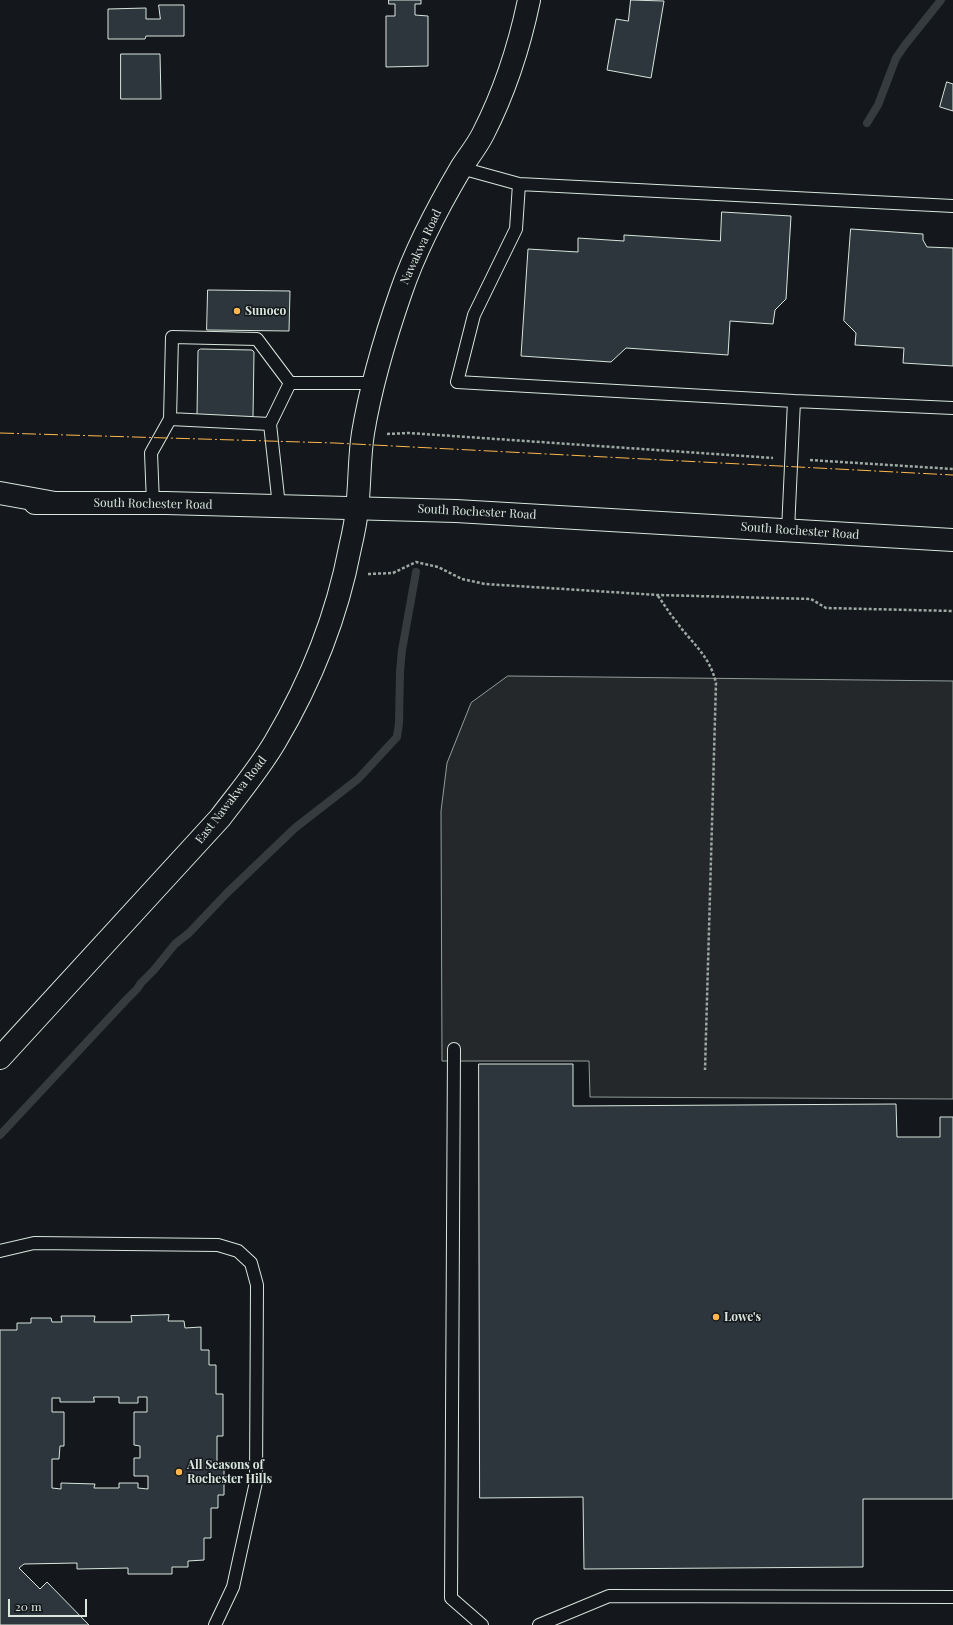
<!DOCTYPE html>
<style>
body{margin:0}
#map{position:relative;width:953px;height:1625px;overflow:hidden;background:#14181c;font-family:"Playfair Display",serif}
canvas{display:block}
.scale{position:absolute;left:8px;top:1599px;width:79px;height:18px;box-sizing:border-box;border:2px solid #d8e6dc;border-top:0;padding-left:5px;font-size:12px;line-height:14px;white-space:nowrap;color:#d8e6dc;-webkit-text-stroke:3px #14181c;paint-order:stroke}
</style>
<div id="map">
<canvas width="953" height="1625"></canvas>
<div class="scale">20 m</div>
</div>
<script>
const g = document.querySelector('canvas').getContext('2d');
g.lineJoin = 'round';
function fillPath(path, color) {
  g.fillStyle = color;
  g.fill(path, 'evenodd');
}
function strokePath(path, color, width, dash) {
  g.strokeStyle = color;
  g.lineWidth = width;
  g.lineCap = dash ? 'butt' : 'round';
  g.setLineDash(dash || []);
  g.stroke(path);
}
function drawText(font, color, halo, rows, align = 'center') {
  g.font = font + ' "Playfair Display",serif';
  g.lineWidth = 3;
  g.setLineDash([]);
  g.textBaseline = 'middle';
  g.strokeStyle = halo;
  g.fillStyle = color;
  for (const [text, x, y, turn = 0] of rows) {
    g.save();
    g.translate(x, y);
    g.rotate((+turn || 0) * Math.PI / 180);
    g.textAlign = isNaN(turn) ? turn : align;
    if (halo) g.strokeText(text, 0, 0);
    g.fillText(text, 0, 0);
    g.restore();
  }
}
const parking = new Path2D(`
 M 508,676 L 953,681 L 953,1099 L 590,1097 L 589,1061 L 442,1061 L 441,811 L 447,763 L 471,703 Z`);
fillPath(parking, '#24282b');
strokePath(parking, '#939e99', 1);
strokePath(new Path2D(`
 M 867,123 L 878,105 L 896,58 L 905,45 L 941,0
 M 0,1135 L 126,1000 L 137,989 L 141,983 L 154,970 L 175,944 L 189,933 L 227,893 L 295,828 L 358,779 L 397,737 L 399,723 L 400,672 L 402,650 L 416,572`), '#363b3e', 8);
const building = new Path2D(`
 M 389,0 L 421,0 L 421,4 L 415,4 L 415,15 L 428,16 L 428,66 L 386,67 L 386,16 L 395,16 L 395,4 L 389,4 Z
 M 631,0 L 664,1 L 651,78 L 607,70 L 616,19 L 628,21 Z
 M 159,5 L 184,5 L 184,36 L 146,36 L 145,39 L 108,39 L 108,9 L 146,8 L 146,19 L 160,19 Z
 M 121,54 L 160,54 L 161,99 L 121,99 Z
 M 947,82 L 953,84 L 953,111 L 940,107 Z
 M 722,212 L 791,216 L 786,299 L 775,310 L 773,324 L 730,321 L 728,355 L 626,348 L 611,362 L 521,356 L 528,249 L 578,252 L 578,238 L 624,241 L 624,235 L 720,241 Z
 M 851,229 L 923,234 L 923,240 L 927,247 L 953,248 L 953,366 L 903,363 L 904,348 L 855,345 L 856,333 L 844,321 Z
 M 208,290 L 290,291 L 289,331 L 207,330 Z
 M 201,349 L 252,350 L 254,352 L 253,416 L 251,418 L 197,415 L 198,351 Z
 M 479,1064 L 573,1064 L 573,1106 L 896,1104 L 897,1137 L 940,1137 L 940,1117 L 953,1117 L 953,1499 L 863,1499 L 863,1567 L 584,1569 L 583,1497 L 480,1498 Z
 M 169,1315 L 168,1321 L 184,1321 L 185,1328 L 201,1327 L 201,1350 L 209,1350 L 209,1365 L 216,1365 L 216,1394 L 223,1394 L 223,1436 L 217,1436 L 217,1467 L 224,1467 L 224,1495 L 218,1495 L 218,1508 L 211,1508 L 211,1538 L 204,1538 L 204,1560 L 188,1561 L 188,1567 L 172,1567 L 172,1574 L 128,1574 L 128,1568 L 77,1569 L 77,1563 L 24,1564 L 19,1568 L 40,1589 L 47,1582 L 89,1625 L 0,1625 L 0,1330 L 17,1330 L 17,1323 L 31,1323 L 31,1318 L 51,1318 L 52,1322 L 62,1322 L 61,1316 L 95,1316 L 94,1322 L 132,1322 L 131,1316 ZM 94,1397 L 119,1397 L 119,1403 L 138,1403 L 138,1397 L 147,1397 L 147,1412 L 134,1412 L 134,1445 L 140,1446 L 140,1458 L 134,1458 L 134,1476 L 148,1476 L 148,1489 L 138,1488 L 138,1483 L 119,1483 L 119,1488 L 94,1488 L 95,1484 L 61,1483 L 61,1489 L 52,1488 L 52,1459 L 59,1459 L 60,1446 L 64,1446 L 64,1412 L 52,1412 L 52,1398 L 60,1398 L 60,1402 L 94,1402 Z`);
fillPath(building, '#2c363c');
strokePath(building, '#d8e6dc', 1);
const lane = new Path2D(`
 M 461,168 L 519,184 L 953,206
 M 519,184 L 516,229 L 474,315 L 457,382 L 794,401
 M 170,419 L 172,337 L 257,339 L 290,383
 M 153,503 L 151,453 L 170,419 L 270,424
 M 279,506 L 270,424 L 290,383 L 374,383
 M 788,530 L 794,401 L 953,408
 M 454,1049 L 451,1598 L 482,1625
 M 0,1251 L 34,1243 L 218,1245 L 238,1251 L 251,1263 L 257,1285 L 256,1482 L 233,1587 L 215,1625
 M 539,1625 L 609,1596 L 953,1597`);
const street = new Path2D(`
 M 0,1058 L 220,818 C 239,793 259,769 275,742 C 310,683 337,616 350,548 C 353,535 356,522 357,509 C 360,484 359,458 363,433 C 371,385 385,338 401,292 C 416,248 438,207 461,168 C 468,157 477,146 483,134 C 505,91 519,48 529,0`);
const primary = new Path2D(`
 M 35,503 L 166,503 L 456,511 L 953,540`);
const highway = new Path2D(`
 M 0,493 L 55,503`);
strokePath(lane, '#d8e6dc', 14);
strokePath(street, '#d8e6dc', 24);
strokePath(primary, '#d8e6dc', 24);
strokePath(highway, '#d8e6dc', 24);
strokePath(new Path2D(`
 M 387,434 L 409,433 L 773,458
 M 810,460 L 953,469
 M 368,574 L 393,573 L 416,562 L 438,567 L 462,579 L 485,584 L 658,595 L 811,599 L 826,608 L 953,611
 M 658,596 C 664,604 669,613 676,621 C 692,644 709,654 716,683 L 705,1070`), '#9da8a2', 2.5, [3, 2]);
strokePath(lane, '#14181c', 12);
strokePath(street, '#14181c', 22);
strokePath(primary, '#14181c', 22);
strokePath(highway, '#14181c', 22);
strokePath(new Path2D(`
 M 0,433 L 335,443 L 953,475`), '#ffb74d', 1, [14, 3, 2, 3]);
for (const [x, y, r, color] of [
 [237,311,4,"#ffb74d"],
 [716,1317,4,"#ffb74d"],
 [179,1472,4,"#ffb74d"]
]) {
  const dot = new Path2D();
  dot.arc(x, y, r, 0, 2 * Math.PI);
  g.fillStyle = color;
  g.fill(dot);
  strokePath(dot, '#14181c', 1.5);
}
drawText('12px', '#d8e6dc', '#14181c', [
 ["Nawakwa Road",421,247,-65],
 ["South Rochester Road",153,504,1],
 ["South Rochester Road",477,512,3],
 ["South Rochester Road",800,531,4],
 ["East Nawakwa Road",231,800,-52]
]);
drawText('bold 12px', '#d8e6dc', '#14181c', [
 ["Sunoco",245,311],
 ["Lowe's",724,1317],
 ["All Seasons of",187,1465],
 ["Rochester Hills",187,1479]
], 'left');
</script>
